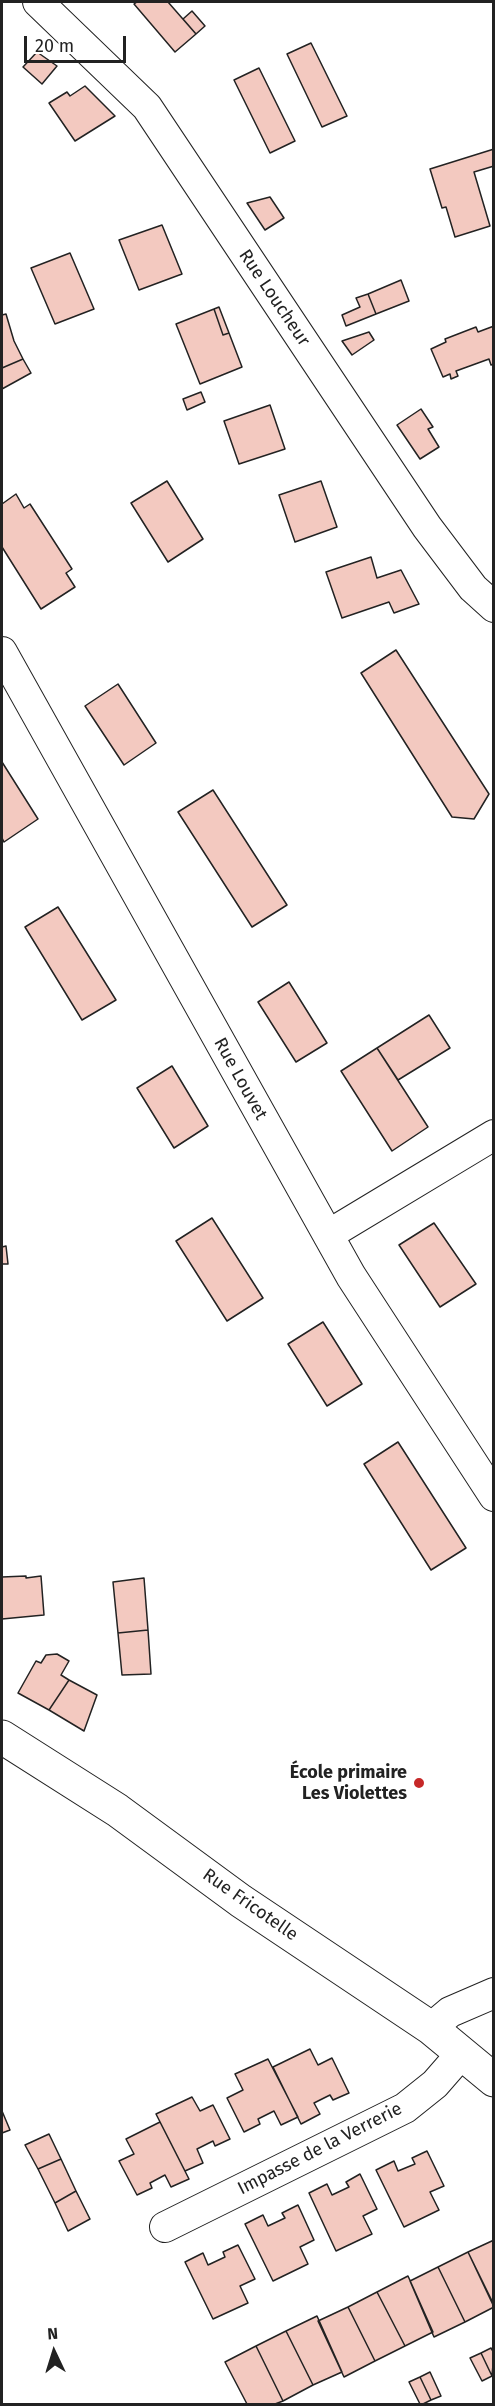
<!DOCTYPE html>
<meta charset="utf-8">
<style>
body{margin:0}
#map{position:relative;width:495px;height:2406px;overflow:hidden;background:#fff;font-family:"Fira Sans",sans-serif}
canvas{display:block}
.frame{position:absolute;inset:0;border:3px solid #222;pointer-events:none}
.north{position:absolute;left:24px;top:2322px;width:60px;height:60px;-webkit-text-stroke:4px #fff;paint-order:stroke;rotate:356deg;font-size:16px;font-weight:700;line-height:24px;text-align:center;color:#222}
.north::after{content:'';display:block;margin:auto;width:21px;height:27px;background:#222;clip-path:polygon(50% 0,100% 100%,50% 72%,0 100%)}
.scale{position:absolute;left:24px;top:36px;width:102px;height:27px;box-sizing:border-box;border:3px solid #222;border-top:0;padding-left:8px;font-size:18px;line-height:21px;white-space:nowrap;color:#222;-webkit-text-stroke:4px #fff;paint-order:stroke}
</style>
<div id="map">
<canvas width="495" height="2406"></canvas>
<div class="frame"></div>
<div class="north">N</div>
<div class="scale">20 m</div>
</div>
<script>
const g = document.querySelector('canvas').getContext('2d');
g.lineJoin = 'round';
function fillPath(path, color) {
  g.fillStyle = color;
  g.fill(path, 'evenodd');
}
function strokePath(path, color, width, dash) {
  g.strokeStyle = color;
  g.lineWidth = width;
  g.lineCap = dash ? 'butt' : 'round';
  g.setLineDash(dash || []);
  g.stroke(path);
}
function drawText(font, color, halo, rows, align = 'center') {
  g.font = font + ' "Fira Sans",sans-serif';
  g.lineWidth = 4.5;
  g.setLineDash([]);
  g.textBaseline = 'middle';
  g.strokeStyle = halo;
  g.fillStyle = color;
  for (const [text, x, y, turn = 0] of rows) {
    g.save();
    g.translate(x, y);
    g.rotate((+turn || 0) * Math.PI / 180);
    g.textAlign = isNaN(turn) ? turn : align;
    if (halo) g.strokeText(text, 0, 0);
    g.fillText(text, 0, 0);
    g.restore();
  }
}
const building = new Path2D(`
 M 137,2 L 168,2 L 196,34 L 175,52 L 134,4 Z
 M 192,11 L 205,26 L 196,34 L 183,19 Z
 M 311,43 L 347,116 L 322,127 L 287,54 Z
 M 37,52 L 57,66 L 42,84 L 23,67 Z
 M 259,68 L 295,141 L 270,153 L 234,80 Z
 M 85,86 L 115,116 L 75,141 L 49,103 L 67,92 L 70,96 Z
 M 494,149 L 494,166 L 474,172 L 490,226 L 455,237 L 446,207 L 442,208 L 430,169 Z
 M 270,197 L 284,218 L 265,230 L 247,203 Z
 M 162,225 L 182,274 L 139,290 L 119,240 Z
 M 70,253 L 94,309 L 55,324 L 31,268 Z
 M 401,280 L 409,301 L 376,314 L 368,294 Z
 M 368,294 L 376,314 L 346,326 L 342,315 L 360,307 L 356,298 Z
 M 219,307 L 229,333 L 223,335 L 214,309 Z
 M 214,309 L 223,335 L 229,333 L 242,367 L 200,384 L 176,324 Z
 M 6,314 L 14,341 L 23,359 L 2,368 L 2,315 Z
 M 494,326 L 494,364 L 491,365 L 489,359 L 456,371 L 458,376 L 451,379 L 450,374 L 443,377 L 431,349 L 446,342 L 445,339 L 476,327 L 478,332 Z
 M 369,332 L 374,340 L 352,355 L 342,341 Z
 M 23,359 L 31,373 L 2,389 L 2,368 Z
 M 201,392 L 205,402 L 187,410 L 183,399 Z
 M 270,405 L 285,449 L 239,464 L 224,421 Z
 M 421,409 L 433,427 L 428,429 L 439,447 L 420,459 L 397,425 Z
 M 167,481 L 203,539 L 168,562 L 131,503 Z
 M 321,481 L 337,527 L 295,542 L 279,495 Z
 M 16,494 L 24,508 L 30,504 L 72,569 L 66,573 L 75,587 L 41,609 L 2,547 L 2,504 Z
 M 371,557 L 377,578 L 401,570 L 419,604 L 394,613 L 389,602 L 342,618 L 326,572 Z
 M 396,650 L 489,794 L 474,819 L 452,817 L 361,673 Z
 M 118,684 L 156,743 L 124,765 L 85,706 Z
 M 2,762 L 38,819 L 4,842 L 2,838 Z
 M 213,790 L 287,905 L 252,927 L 178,812 Z
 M 58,907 L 116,1000 L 82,1020 L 25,927 Z
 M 289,982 L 327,1043 L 296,1062 L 258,1002 Z
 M 429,1015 L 450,1048 L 398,1080 L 377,1048 Z
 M 377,1048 L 428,1127 L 392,1151 L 341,1071 Z
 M 172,1066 L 208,1126 L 174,1148 L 137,1088 Z
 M 212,1218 L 263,1298 L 227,1321 L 176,1241 Z
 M 434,1223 L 476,1284 L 440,1307 L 399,1245 Z
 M 6,1246 L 8,1264 L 2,1264 L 2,1247 Z
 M 323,1322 L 362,1384 L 327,1406 L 288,1344 Z
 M 398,1442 L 466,1548 L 431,1570 L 364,1464 Z
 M 26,1576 L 26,1578 L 41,1576 L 44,1615 L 2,1619 L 2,1577 Z
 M 144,1578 L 148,1630 L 118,1633 L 113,1582 Z
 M 148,1630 L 151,1674 L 122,1675 L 118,1633 Z
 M 57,1654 L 69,1661 L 61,1675 L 69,1680 L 49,1710 L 18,1693 L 36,1661 L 41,1663 L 46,1655 Z
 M 69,1680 L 97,1695 L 84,1731 L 49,1710 Z
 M 310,2049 L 318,2065 L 332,2058 L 349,2093 L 333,2100 L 330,2095 L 314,2103 L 320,2114 L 301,2124 L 273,2067 Z
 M 268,2059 L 298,2117 L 281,2125 L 274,2111 L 258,2119 L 260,2124 L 244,2132 L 227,2098 L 243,2090 L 235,2074 Z
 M 192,2097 L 200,2111 L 213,2105 L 230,2139 L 215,2146 L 213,2141 L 197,2149 L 203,2163 L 185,2171 L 156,2114 Z
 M 2,2111 L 10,2130 L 2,2133 Z
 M 160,2122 L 189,2179 L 171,2187 L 165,2175 L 150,2183 L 152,2188 L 137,2195 L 119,2161 L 134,2154 L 126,2139 Z
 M 49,2134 L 61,2159 L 38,2169 L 25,2145 Z
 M 427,2151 L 444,2186 L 430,2192 L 439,2210 L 404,2227 L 376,2170 L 394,2161 L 398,2171 L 415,2164 L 412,2158 Z
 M 61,2159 L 76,2191 L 55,2203 L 38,2169 Z
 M 360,2174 L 377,2209 L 363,2216 L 372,2234 L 336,2251 L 309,2193 L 327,2184 L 332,2195 L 349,2187 L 346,2182 Z
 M 76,2191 L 90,2219 L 68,2231 L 55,2203 Z
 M 298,2205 L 314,2240 L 300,2247 L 308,2264 L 273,2281 L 245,2224 L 263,2215 L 268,2226 L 285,2218 L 282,2213 Z
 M 494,2240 L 494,2305 L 468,2252 Z
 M 238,2245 L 255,2279 L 240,2286 L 248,2303 L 213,2319 L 185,2262 L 203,2253 L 208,2265 L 225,2257 L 223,2252 Z
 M 468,2252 L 494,2307 L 465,2322 L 438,2267 Z
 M 438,2267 L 465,2322 L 434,2337 L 410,2281 Z
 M 408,2276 L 433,2332 L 405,2346 L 377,2292 Z
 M 377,2292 L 405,2346 L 375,2361 L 348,2307 Z
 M 348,2307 L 375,2361 L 344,2377 L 318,2321 Z
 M 317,2316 L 342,2372 L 313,2385 L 286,2331 Z
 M 286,2331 L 313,2385 L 283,2401 L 256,2346 Z
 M 256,2346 L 283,2401 L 275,2404 L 247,2404 L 225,2362 Z
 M 491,2348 L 494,2353 L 492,2376 L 481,2353 Z
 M 481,2353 L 492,2376 L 482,2381 L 470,2358 Z
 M 430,2372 L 441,2396 L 431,2400 L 420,2377 Z
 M 420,2377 L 431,2400 L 423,2404 L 420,2404 L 409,2382 Z`);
fillPath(building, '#f3c9c0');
strokePath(building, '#222', 1.5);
const street = new Path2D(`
 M 38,2 L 147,107 L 427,527 L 473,588 L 494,607
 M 2,652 L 351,1276 L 494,1496
 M 328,1235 L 494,1135
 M 431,2028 L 450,2012 L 494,1993
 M 165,2227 L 405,2108 L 435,2084 L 462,2053`);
const secondary = new Path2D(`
 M 2,1737 L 117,1810 L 241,1901 L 431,2028 L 494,2080`);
strokePath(street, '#222', 32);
strokePath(secondary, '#222', 35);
strokePath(street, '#fff', 30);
strokePath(secondary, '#fff', 33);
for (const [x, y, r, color] of [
 [419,1783,6,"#c62828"]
]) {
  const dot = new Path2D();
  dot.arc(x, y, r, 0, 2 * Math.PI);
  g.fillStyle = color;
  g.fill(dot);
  strokePath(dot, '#fff', 2);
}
drawText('18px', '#222', '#fff', [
 ["Rue Loucheur",274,298,56],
 ["Rue Louvet",240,1079,61],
 ["Rue Fricotelle",250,1905,35],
 ["Impasse de la Verrerie",320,2149,-27]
]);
drawText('bold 18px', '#222', '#fff', [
 ["École primaire",407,1773],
 ["Les Violettes",407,1794]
], 'right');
</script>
